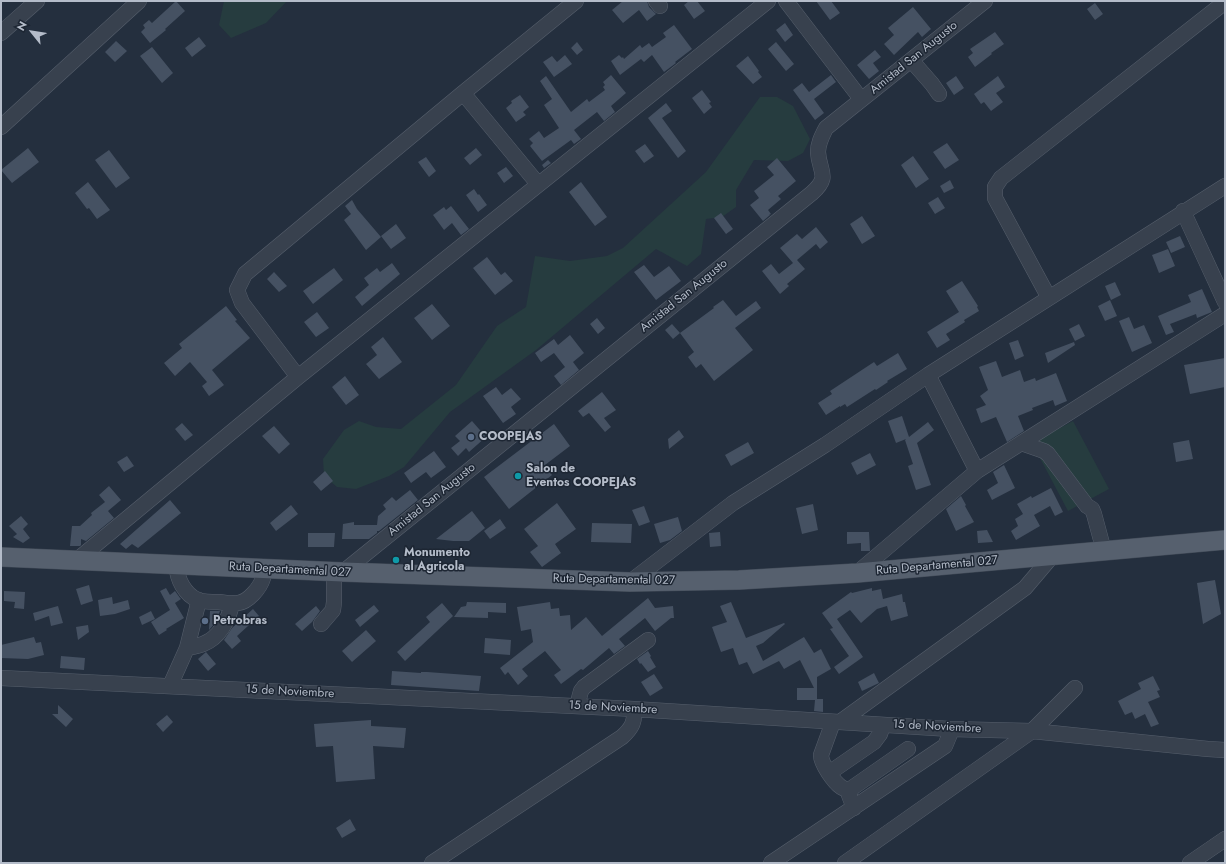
<!DOCTYPE html>
<style>
body{margin:0}
#map{position:relative;width:1226px;height:864px;overflow:hidden;background:#242f3e;font-family:Jost,sans-serif}
canvas{display:block}
.frame{position:absolute;inset:0;border:2px solid #b4bcc9;pointer-events:none}
.north{position:absolute;left:12px;top:12px;width:40px;height:40px;-webkit-text-stroke:3px #1d2633;paint-order:stroke;rotate:300deg;font-size:11px;font-weight:700;line-height:16px;text-align:center;color:#b4bcc9}
.north::after{content:'';display:block;margin:auto;width:14px;height:18px;background:#b4bcc9;clip-path:polygon(50% 0,100% 100%,50% 72%,0 100%)}
</style>
<div id="map">
<canvas width="1226" height="864"></canvas>
<div class="frame"></div>
<div class="north">N</div>
</div>
<script>
const g = document.querySelector('canvas').getContext('2d');
g.lineJoin = 'round';
function fillPath(path, color) {
  g.fillStyle = color;
  g.fill(path, 'evenodd');
}
function strokePath(path, color, width, dash) {
  g.strokeStyle = color;
  g.lineWidth = width;
  g.lineCap = dash ? 'butt' : 'round';
  g.setLineDash(dash || []);
  g.stroke(path);
}
function drawText(font, color, halo, rows, align = 'center') {
  g.font = font + ' Jost,sans-serif';
  g.lineWidth = 3;
  g.setLineDash([]);
  g.textBaseline = 'middle';
  g.strokeStyle = halo;
  g.fillStyle = color;
  for (const [text, x, y, turn = 0] of rows) {
    g.save();
    g.translate(x, y);
    g.rotate((+turn || 0) * Math.PI / 180);
    g.textAlign = isNaN(turn) ? turn : align;
    if (halo) g.strokeText(text, 0, 0);
    g.fillText(text, 0, 0);
    g.restore();
  }
}
fillPath(new Path2D(`
 M 224,1 L 287,1 L 266,23 L 231,38 L 219,25 Z
 M 760,97 L 777,97 L 793,106 L 810,139 L 803,153 L 788,161 L 754,160 L 736,190 L 736,207 L 722,217 L 706,219 L 701,254 L 687,266 L 656,249 L 536,350 L 450,412 L 404,467 L 389,476 L 356,489 L 337,487 L 324,476 L 323,459 L 344,430 L 359,421 L 376,427 L 401,429 L 456,385 L 497,326 L 526,307 L 535,256 L 570,261 L 607,256 L 623,248 L 706,172 Z
 M 1073,421 L 1109,489 L 1068,511 L 1032,443 Z`), '#263c3f');
fillPath(new Path2D(`
 M 176,1 L 185,11 L 165,29 L 166,30 L 150,43 L 141,32 L 145,28 L 143,25 L 149,20 L 152,23 Z
 M 623,1 L 647,1 L 649,7 L 656,14 L 647,21 L 639,10 L 623,23 L 612,10 Z
 M 689,1 L 697,1 L 705,11 L 694,19 L 684,5 Z
 M 816,1 L 831,1 L 840,13 L 830,20 Z
 M 1095,3 L 1103,14 L 1095,20 L 1087,9 Z
 M 913,7 L 931,29 L 922,37 L 918,32 L 894,55 L 884,44 L 894,35 L 888,28 Z
 M 785,23 L 793,35 L 785,42 L 776,30 Z
 M 674,25 L 692,49 L 675,62 L 676,63 L 664,72 L 652,55 L 644,62 L 641,59 L 620,75 L 611,61 L 619,55 L 622,58 L 623,57 L 624,59 L 640,45 L 642,48 L 649,43 L 652,47 L 666,37 L 663,33 Z
 M 995,32 L 1004,44 L 991,53 L 992,54 L 975,67 L 968,57 L 973,53 L 970,49 Z
 M 199,37 L 206,46 L 192,57 L 185,48 Z
 M 116,41 L 127,51 L 115,62 L 105,52 Z
 M 577,42 L 583,50 L 577,55 L 571,48 Z
 M 776,42 L 794,64 L 786,71 L 768,49 Z
 M 152,47 L 173,73 L 162,83 L 140,56 Z
 M 875,50 L 881,57 L 873,63 L 879,71 L 869,79 L 857,65 Z
 M 565,55 L 572,64 L 554,77 L 543,62 L 552,56 L 557,62 Z
 M 748,56 L 759,71 L 758,72 L 762,77 L 753,84 L 736,66 Z
 M 611,75 L 626,93 L 611,106 L 615,112 L 604,121 L 597,112 L 574,130 L 581,139 L 574,144 L 571,140 L 542,161 L 530,146 L 533,143 L 529,139 L 539,131 L 544,138 L 559,128 L 544,105 L 552,99 L 540,81 L 546,76 L 571,112 L 587,99 L 589,102 L 605,90 L 603,87 L 605,85 L 603,82 Z
 M 831,75 L 836,82 L 814,99 L 824,113 L 815,120 L 793,90 L 802,83 L 809,92 Z
 M 956,76 L 964,88 L 954,95 L 946,83 Z
 M 998,76 L 1005,87 L 996,93 L 1003,102 L 991,111 L 984,102 L 981,104 L 974,94 Z
 M 702,90 L 711,102 L 709,103 L 712,107 L 704,114 L 692,98 Z
 M 520,95 L 529,107 L 523,112 L 526,115 L 516,122 L 506,108 L 512,103 L 511,101 Z
 M 666,103 L 672,111 L 662,118 L 686,151 L 678,158 L 648,118 Z
 M 947,143 L 959,160 L 945,169 L 933,152 Z
 M 645,144 L 654,156 L 644,163 L 635,151 Z
 M 28,148 L 39,162 L 12,183 L 1,170 Z
 M 476,148 L 482,155 L 470,165 L 464,158 Z
 M 109,150 L 130,178 L 116,188 L 95,160 Z
 M 913,156 L 929,179 L 916,188 L 901,165 Z
 M 426,157 L 436,171 L 429,177 L 418,162 Z
 M 777,158 L 796,181 L 778,196 L 781,199 L 768,210 L 771,214 L 769,215 L 770,215 L 763,221 L 750,205 L 759,198 L 754,191 L 774,175 L 767,167 Z
 M 548,160 L 551,163 L 544,168 L 542,165 Z
 M 506,167 L 513,176 L 504,183 L 497,173 Z
 M 950,180 L 954,188 L 944,193 L 940,186 Z
 M 88,182 L 110,210 L 97,219 L 89,208 L 87,209 L 75,193 Z
 M 581,182 L 607,217 L 595,226 L 569,192 Z
 M 474,189 L 478,195 L 479,194 L 487,205 L 478,212 L 466,195 Z
 M 938,197 L 945,208 L 935,214 L 928,203 Z
 M 352,200 L 357,209 L 381,237 L 366,250 L 344,220 L 351,214 L 345,206 Z
 M 451,206 L 469,229 L 461,235 L 452,223 L 444,230 L 433,215 L 444,207 L 446,210 Z
 M 721,213 L 733,229 L 726,234 L 714,218 Z
 M 862,216 L 875,236 L 862,244 L 850,224 Z
 M 396,224 L 406,238 L 391,249 L 381,236 Z
 M 816,227 L 828,242 L 820,249 L 816,244 L 797,260 L 805,269 L 787,284 L 789,286 L 780,294 L 762,271 L 771,264 L 779,274 L 793,263 L 780,248 L 797,234 L 802,239 Z
 M 1180,236 L 1185,247 L 1171,253 L 1166,242 Z
 M 1168,249 L 1175,266 L 1159,273 L 1152,255 Z
 M 487,257 L 501,275 L 505,272 L 513,281 L 495,295 L 473,268 Z
 M 392,263 L 400,274 L 362,306 L 355,297 L 369,285 L 364,278 L 377,268 L 380,272 Z
 M 644,265 L 654,277 L 669,266 L 681,281 L 656,300 L 634,272 Z
 M 334,268 L 343,280 L 313,304 L 303,291 Z
 M 274,272 L 287,286 L 279,292 L 267,279 Z
 M 962,281 L 978,306 L 977,307 L 979,311 L 964,320 L 965,322 L 946,334 L 950,340 L 937,348 L 927,332 L 959,312 L 946,291 Z
 M 1115,282 L 1121,295 L 1111,300 L 1105,286 Z
 M 1202,289 L 1212,312 L 1197,318 L 1196,314 L 1170,324 L 1174,332 L 1166,335 L 1158,316 L 1191,302 L 1188,295 Z
 M 723,300 L 736,316 L 756,301 L 761,308 L 735,328 L 753,350 L 714,381 L 701,364 L 696,368 L 688,357 L 694,352 L 680,333 L 714,308 L 713,307 Z
 M 1110,300 L 1117,316 L 1105,321 L 1098,306 Z
 M 432,304 L 450,326 L 432,340 L 414,318 Z
 M 226,306 L 237,320 L 235,321 L 250,338 L 212,370 L 224,385 L 209,396 L 202,386 L 207,382 L 190,362 L 175,376 L 164,363 L 182,348 L 179,344 Z
 M 317,312 L 329,328 L 316,337 L 304,322 Z
 M 1129,317 L 1134,329 L 1144,325 L 1152,343 L 1132,352 L 1119,321 Z
 M 597,318 L 605,328 L 598,334 L 590,324 Z
 M 672,324 L 680,333 L 673,339 L 665,330 Z
 M 1079,324 L 1085,336 L 1075,341 L 1069,329 Z
 M 570,335 L 584,353 L 573,362 L 579,370 L 561,385 L 554,376 L 565,367 L 554,353 L 541,362 L 535,353 L 554,339 L 558,345 Z
 M 383,337 L 402,362 L 379,379 L 366,364 L 377,355 L 371,347 Z
 M 1018,340 L 1024,356 L 1015,360 L 1009,343 Z
 M 1074,342 L 1075,345 L 1048,363 L 1045,353 Z
 M 898,353 L 907,369 L 887,381 L 888,382 L 876,390 L 875,389 L 847,407 L 845,404 L 840,407 L 840,406 L 826,415 L 818,403 L 832,394 L 830,391 L 874,362 L 877,366 Z
 M 1225,358 L 1225,387 L 1190,394 L 1184,365 Z
 M 996,361 L 1002,377 L 1020,370 L 1024,382 L 1035,378 L 1036,381 L 1056,373 L 1067,401 L 1055,406 L 1053,400 L 1032,408 L 1033,410 L 1018,416 L 1024,431 L 1007,442 L 996,417 L 981,423 L 976,409 L 986,405 L 980,396 L 988,390 L 979,367 Z
 M 345,376 L 359,395 L 346,405 L 332,387 Z
 M 496,387 L 502,395 L 511,388 L 521,399 L 511,407 L 516,414 L 503,423 L 483,396 Z
 M 602,392 L 616,410 L 604,418 L 611,427 L 605,432 L 589,413 L 583,417 L 578,411 Z
 M 902,416 L 909,437 L 928,422 L 934,430 L 917,443 L 931,485 L 916,490 L 908,466 L 913,464 L 905,440 L 906,439 L 896,443 L 888,421 Z
 M 472,421 L 486,437 L 469,452 L 466,448 L 458,456 L 451,448 L 460,441 L 455,436 Z
 M 182,423 L 193,435 L 185,441 L 175,429 Z
 M 554,424 L 570,446 L 545,465 L 552,475 L 509,509 L 484,477 Z
 M 274,426 L 290,444 L 279,454 L 262,436 Z
 M 679,430 L 684,437 L 669,449 L 668,439 Z
 M 1189,440 L 1193,459 L 1176,462 L 1173,443 Z
 M 748,442 L 754,453 L 731,466 L 725,455 Z
 M 434,451 L 446,467 L 431,478 L 426,472 L 411,483 L 404,473 Z
 M 870,453 L 876,465 L 857,475 L 851,463 Z
 M 127,456 L 134,466 L 124,472 L 117,462 Z
 M 1004,465 L 1015,488 L 992,500 L 987,490 L 998,483 L 993,472 Z
 M 325,471 L 333,481 L 321,491 L 313,482 Z
 M 109,486 L 121,500 L 108,511 L 114,518 L 86,541 L 81,539 L 81,545 L 80,546 L 70,546 L 72,526 L 80,526 L 92,515 L 91,513 L 105,502 L 99,495 Z
 M 1051,488 L 1063,512 L 1055,516 L 1050,506 L 1034,515 L 1040,526 L 1016,540 L 1011,531 L 1018,526 L 1015,519 L 1023,514 L 1017,504 L 1031,496 L 1032,498 Z
 M 410,490 L 418,500 L 379,531 L 377,531 L 377,530 L 377,533 L 369,539 L 342,539 L 343,524 L 354,522 L 354,525 L 377,525 L 378,516 L 386,509 L 383,505 L 392,497 L 396,501 Z
 M 961,496 L 966,505 L 965,506 L 974,522 L 956,531 L 946,509 Z
 M 170,500 L 181,513 L 138,548 L 132,544 L 126,549 L 120,544 Z
 M 557,503 L 576,529 L 555,544 L 561,553 L 542,567 L 530,552 L 538,546 L 524,529 Z
 M 813,504 L 818,530 L 802,534 L 796,508 Z
 M 291,505 L 298,514 L 276,531 L 270,523 Z
 M 644,506 L 650,522 L 639,526 L 632,510 Z
 M 472,511 L 485,528 L 469,541 L 453,541 L 436,539 Z
 M 21,516 L 28,524 L 23,529 L 30,538 L 23,543 L 13,537 L 17,534 L 9,526 Z
 M 678,517 L 682,531 L 670,540 L 660,543 L 654,524 Z
 M 500,519 L 506,528 L 490,539 L 484,531 Z
 M 592,523 L 632,524 L 631,543 L 591,542 Z
 M 987,530 L 993,542 L 978,543 L 977,531 Z
 M 720,532 L 721,546 L 710,547 L 709,533 Z
 M 847,532 L 869,532 L 870,551 L 861,551 L 861,543 L 847,544 Z
 M 308,533 L 335,533 L 334,547 L 308,547 Z
 M 1215,580 L 1221,614 L 1203,624 L 1197,583 Z
 M 89,585 L 93,601 L 81,605 L 76,589 Z
 M 166,588 L 170,595 L 175,591 L 180,598 L 181,599 L 175,603 L 184,618 L 166,629 L 167,630 L 159,635 L 151,622 L 170,610 L 160,591 Z
 M 872,588 L 872,591 L 881,589 L 883,599 L 902,594 L 903,602 L 905,602 L 908,616 L 891,621 L 887,606 L 877,609 L 861,623 L 850,610 L 837,619 L 863,657 L 839,674 L 834,667 L 849,656 L 830,629 L 833,628 L 822,613 L 851,592 L 852,593 Z
 M 4,591 L 25,592 L 24,609 L 14,608 L 15,602 L 4,601 Z
 M 112,597 L 113,604 L 128,600 L 130,609 L 115,614 L 100,616 L 98,600 Z
 M 648,598 L 655,608 L 673,606 L 674,618 L 671,618 L 655,631 L 645,618 L 619,639 L 625,646 L 614,654 L 609,648 L 583,670 L 581,669 L 561,684 L 554,675 L 561,670 L 545,651 L 522,669 L 528,676 L 518,685 L 508,672 L 505,675 L 500,668 L 533,642 L 531,629 L 521,631 L 517,607 L 550,602 L 551,609 L 559,608 L 560,616 L 570,615 L 571,630 L 586,617 L 602,636 Z
 M 467,602 L 506,603 L 506,613 L 488,612 L 488,618 L 454,617 L 461,607 L 466,606 Z
 M 731,602 L 746,638 L 784,623 L 785,624 L 763,643 L 756,646 L 763,661 L 804,637 L 814,653 L 821,649 L 831,669 L 817,677 L 817,699 L 823,699 L 823,712 L 814,711 L 815,700 L 797,700 L 797,688 L 814,688 L 800,660 L 784,669 L 779,661 L 753,674 L 747,662 L 739,665 L 733,648 L 721,652 L 712,627 L 727,622 L 720,606 Z
 M 442,603 L 453,616 L 405,661 L 397,652 L 430,622 L 426,617 Z
 M 374,605 L 379,611 L 360,627 L 355,620 Z
 M 58,606 L 63,623 L 51,626 L 49,616 L 35,621 L 33,613 Z
 M 316,606 L 320,611 L 312,622 L 302,631 L 295,624 Z
 M 253,609 L 259,616 L 237,636 L 241,641 L 232,649 L 224,640 L 232,628 Z
 M 151,611 L 155,619 L 142,625 L 139,617 Z
 M 210,611 L 220,611 L 215,623 L 209,630 Z
 M 88,625 L 89,632 L 78,640 L 76,627 Z
 M 366,630 L 376,641 L 352,662 L 342,651 Z
 M 34,637 L 36,643 L 41,642 L 44,655 L 28,659 L 1,658 L 1,645 Z
 M 485,638 L 511,640 L 510,655 L 484,653 Z
 M 648,651 L 651,656 L 650,657 L 656,667 L 648,672 L 641,663 L 640,664 L 637,659 Z
 M 206,652 L 216,664 L 208,671 L 198,659 Z
 M 61,656 L 85,658 L 84,670 L 60,668 Z
 M 392,671 L 421,673 L 421,672 L 427,672 L 481,676 L 479,691 L 391,685 Z
 M 874,673 L 879,683 L 862,691 L 858,682 Z
 M 654,674 L 663,688 L 650,696 L 641,682 Z
 M 1153,676 L 1160,690 L 1157,691 L 1160,697 L 1148,702 L 1159,724 L 1151,727 L 1145,714 L 1135,719 L 1132,712 L 1125,715 L 1118,701 L 1141,689 L 1138,683 Z
 M 58,705 L 73,719 L 66,727 L 52,714 L 58,714 Z
 M 167,715 L 173,722 L 163,732 L 156,724 Z
 M 371,720 L 371,726 L 406,728 L 404,748 L 373,746 L 375,779 L 336,782 L 333,746 L 316,747 L 314,724 Z
 M 350,819 L 356,830 L 342,838 L 336,828 Z`), '#455162');
const minor = new Path2D(`
 M 656,1 L 660,6
 M 786,1 L 861,99
 M 1,33 L 37,1
 M 911,60 L 932,84 L 939,94
 M 463,93 L 538,184
 M 1,127 L 139,1
 M 1183,211 L 1225,302
 M 1049,298 L 995,198 L 995,187 L 1001,178 L 1225,2
 M 928,375 L 977,471
 M 298,377 L 242,303 L 237,290 L 245,274 L 463,93 L 576,1
 M 1021,443 L 1044,451 L 1048,454 L 1087,506 L 1092,509 L 1094,514 L 1104,551
 M 77,560 L 298,377 L 768,1
 M 177,565 C 176,578 185,595 198,600 C 204,602 212,602 219,602 C 225,603 232,604 238,603 C 248,602 260,588 263,578 C 264,575 264,572 264,569
 M 343,572 L 812,193 C 831,176 819,172 818,152 C 818,143 822,136 826,128 L 985,1
 M 857,573 L 977,471 L 1225,314
 M 630,582 L 733,503 L 825,445 L 928,375 L 1225,186
 M 321,624 L 333,610 L 334,602 L 334,572
 M 187,648 C 192,647 198,646 203,644 C 219,638 229,620 232,603
 M 1,678 L 634,709 L 950,729 L 1032,731 L 1208,749 L 1225,750
 M 170,686 L 187,648 L 199,600
 M 577,706 L 581,691 L 584,687 L 648,640
 M 833,722 L 821,755 C 821,764 834,782 841,787 C 844,789 847,790 850,791
 M 840,722 L 1025,588 L 1053,555
 M 829,773 L 874,742 L 880,734 L 883,725
 M 854,808 L 849,795 L 852,788 L 908,749
 M 432,863 L 622,737 C 632,728 635,722 634,709
 M 771,863 L 945,746 L 950,734 L 950,729
 M 845,863 L 1032,731 L 1075,688
 M 1190,863 L 1225,839`);
const major = new Path2D(`
 M 1,557 L 343,572 L 630,582 L 739,580 L 857,573 L 1225,540`);
strokePath(minor, '#565f6c', 16);
strokePath(major, '#414a57', 20);
strokePath(minor, '#38414e', 15);
strokePath(major, '#56606e', 19);
for (const [x, y, r, color] of [
 [471,437,4,"#5c6f8a"],
 [518,476,4,"#0f9aa8"],
 [396,560,4,"#0f9aa8"],
 [205,621,4,"#5c6f8a"]
]) {
  const dot = new Path2D();
  dot.arc(x, y, r, 0, 2 * Math.PI);
  g.fillStyle = color;
  g.fill(dot);
  strokePath(dot, '#1d2633', 1.5);
}
drawText('12px', '#b4bcc9', '#1d2633', [
 ["Amistad San Augusto",914,58,-39],
 ["Amistad San Augusto",684,296,-39],
 ["Amistad San Augusto",432,500,-39],
 ["Ruta Departamental 027",937,566,-5],
 ["Ruta Departamental 027",290,570,3],
 ["Ruta Departamental 027",614,580,1],
 ["15 de Noviembre",290,692,3],
 ["15 de Noviembre",613,708,3],
 ["15 de Noviembre",937,727,3]
]);
drawText('bold 12px', '#b4bcc9', '#1d2633', [
 ["COOPEJAS",479,437],
 ["Salon de",526,469],
 ["Eventos COOPEJAS",526,483],
 ["Monumento",404,553],
 ["al Agricola",404,567],
 ["Petrobras",213,621]
], 'left');
</script>
